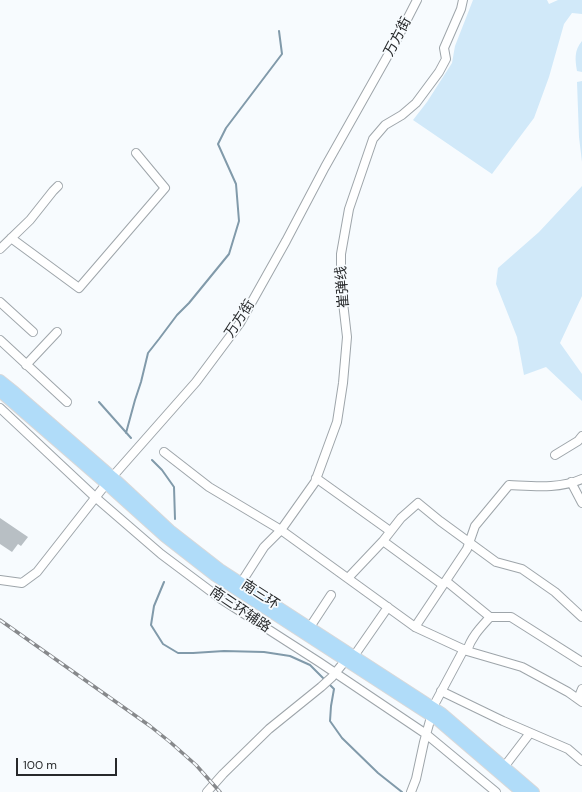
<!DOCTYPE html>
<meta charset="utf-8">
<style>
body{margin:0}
#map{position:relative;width:582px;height:792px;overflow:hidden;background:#f7fbfe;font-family:"DM Sans",sans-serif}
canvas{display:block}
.scale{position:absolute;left:16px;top:758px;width:101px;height:18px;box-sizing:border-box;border:2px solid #27292b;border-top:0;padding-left:5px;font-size:12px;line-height:14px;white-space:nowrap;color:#27292b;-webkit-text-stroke:3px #f7fbfe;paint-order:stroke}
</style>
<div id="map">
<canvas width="582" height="792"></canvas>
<div class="scale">100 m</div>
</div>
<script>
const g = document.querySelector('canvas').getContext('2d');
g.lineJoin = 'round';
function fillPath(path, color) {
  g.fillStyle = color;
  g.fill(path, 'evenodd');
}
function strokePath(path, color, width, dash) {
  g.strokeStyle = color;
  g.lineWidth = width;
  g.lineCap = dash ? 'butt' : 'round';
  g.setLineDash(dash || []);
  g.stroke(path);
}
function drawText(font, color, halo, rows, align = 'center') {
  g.font = font + ' "DM Sans","Noto Sans SC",sans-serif';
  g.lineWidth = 3.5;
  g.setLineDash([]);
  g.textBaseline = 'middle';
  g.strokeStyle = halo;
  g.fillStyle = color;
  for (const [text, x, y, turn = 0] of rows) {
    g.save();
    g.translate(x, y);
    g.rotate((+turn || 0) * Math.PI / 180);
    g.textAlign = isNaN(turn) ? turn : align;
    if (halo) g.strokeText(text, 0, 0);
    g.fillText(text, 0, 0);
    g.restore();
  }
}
fillPath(new Path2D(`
 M 473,0 L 547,0 L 549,4 L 558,0 L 582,0 L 582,14 L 572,13 L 564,24 L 549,77 L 534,118 L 492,174 L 413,120 L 427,102 L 452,63 L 455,46 Z
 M 582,41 L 582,72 L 577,71 C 575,60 574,50 582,41 Z
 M 582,81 L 582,162 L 579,137 L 577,82 Z
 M 582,186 L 582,296 L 560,343 L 582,374 L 582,401 L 546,367 L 524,375 L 517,337 L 496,284 L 498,268 L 539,232 Z`), '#d1e9f9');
strokePath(new Path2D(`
 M 99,402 L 131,438
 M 126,433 L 135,400 L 141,382 L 148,353 L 159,339 L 177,315 L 189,303 L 229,254 L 239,221 L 236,184 L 218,144 L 226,128 L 282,54 L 279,31
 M 152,460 L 162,470 L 174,487 L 175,519
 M 164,582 L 154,606 L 151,625 L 163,644 L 178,653 L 193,653 L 224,651 L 264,652 L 290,656 L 310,665 L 325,680
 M 328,683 L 334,689 L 331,706 L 330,721 L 342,738 L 378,773 L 402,792`), '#819aaa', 2);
fillPath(new Path2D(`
 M 0,518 L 28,537 L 21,546 L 18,544 L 12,552 L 0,544 Z`), '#b8bfc4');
const minor = new Path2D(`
 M 11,238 L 79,288 L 165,188 L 136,153
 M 0,249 L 30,220 L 53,191 L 58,186
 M 0,302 L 33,332
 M 0,340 L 67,402
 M 26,365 L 57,332
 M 0,408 L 95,497 L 161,554 L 221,599 L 319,662 L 426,734 L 496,792
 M 164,452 L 209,487 L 281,530 L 415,627 L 467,651 L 522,667 L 568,692 L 582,702
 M 555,455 L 578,441 L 582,436
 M 316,478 L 390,531
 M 571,482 L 582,503
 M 383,541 L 401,518 L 418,503 L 440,521 L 496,562 L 522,569 L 555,592 L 582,617
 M 348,578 L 383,541 L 443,585
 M 0,580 L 22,583 L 37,572 L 106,484 L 196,382 L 240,323 L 286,241 L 325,167 L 396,41 L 417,0
 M 446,581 L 490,617 L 511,617 L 582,662
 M 241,583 L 264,547 L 281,530 L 315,482 L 337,422 L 343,383 L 347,337 L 341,285 L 341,254 L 349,209 L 373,139 L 385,125 L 402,115 L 416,103 L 439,72 L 446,59 L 444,48 L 461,9 L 463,0
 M 310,627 L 331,595
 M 415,627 L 467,549 L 475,526 L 509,485 C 533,486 560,489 582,479
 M 467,651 C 471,637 481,627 490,617
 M 354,656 L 388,607
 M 441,691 L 503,721 L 568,749 L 582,761
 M 578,699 L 582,689
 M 433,707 L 464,649
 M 504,767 L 530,733
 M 207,792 L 223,774 L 269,729 L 321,687 L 332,677 L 345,661
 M 411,792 L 416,779 L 424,742 L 431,717`);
const major = new Path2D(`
 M 0,380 L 15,392 L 113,477 L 170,530 L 220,569 L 442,713 L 534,792
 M 0,392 L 106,484 L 165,537 L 215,576 L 437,720 L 521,792`);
strokePath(minor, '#9ea5aa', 10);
strokePath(major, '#d8d8d9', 12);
strokePath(minor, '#fff', 8);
strokePath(major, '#b0dcf9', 10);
const rail = new Path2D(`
 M 0,620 L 150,726 L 170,742 L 196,765 L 220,792`);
strokePath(rail, '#87898c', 3.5);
strokePath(rail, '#f7fbfe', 2, [6]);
drawText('14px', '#27292b', '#f7fbfe', [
 ["万方街",398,37,-62],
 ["崔弹线",343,287,-94],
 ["万方街",240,319,-57],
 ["南三环",260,595,33],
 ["南三环辅路",240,610,34]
]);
</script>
